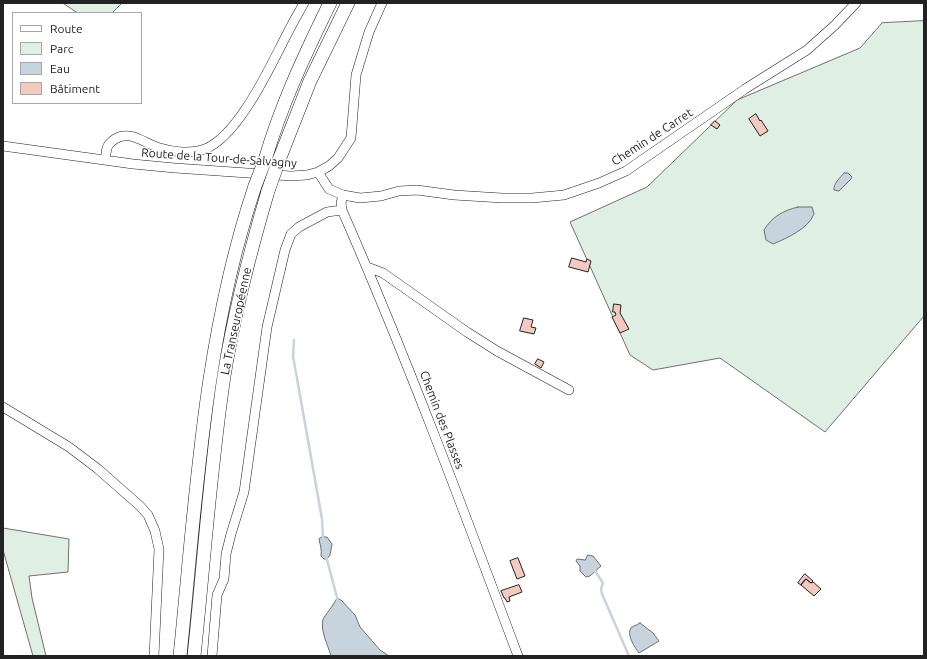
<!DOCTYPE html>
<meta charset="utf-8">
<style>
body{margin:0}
#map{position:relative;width:927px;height:659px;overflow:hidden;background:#fff;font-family:Ubuntu,sans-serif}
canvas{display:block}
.frame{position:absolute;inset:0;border:4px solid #222;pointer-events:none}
.legend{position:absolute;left:12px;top:12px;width:130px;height:92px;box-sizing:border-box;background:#fff;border:1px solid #a7a7a7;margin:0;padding:5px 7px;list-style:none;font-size:12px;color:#222}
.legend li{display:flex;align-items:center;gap:8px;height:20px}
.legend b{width:20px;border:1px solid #a7a7a7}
</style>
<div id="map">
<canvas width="927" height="659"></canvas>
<div class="frame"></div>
<ul class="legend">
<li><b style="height:5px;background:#fff"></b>Route</li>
<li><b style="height:11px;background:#e0efe3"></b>Parc</li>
<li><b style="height:11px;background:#c7d3dd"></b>Eau</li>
<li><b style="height:11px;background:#f3c9c0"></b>Bâtiment</li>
</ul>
</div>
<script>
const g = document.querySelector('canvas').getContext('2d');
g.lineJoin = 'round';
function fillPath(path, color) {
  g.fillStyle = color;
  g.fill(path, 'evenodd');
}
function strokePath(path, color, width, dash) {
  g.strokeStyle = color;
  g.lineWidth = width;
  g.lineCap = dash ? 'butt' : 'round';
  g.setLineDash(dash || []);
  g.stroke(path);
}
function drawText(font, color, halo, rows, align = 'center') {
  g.font = font + ' Ubuntu,sans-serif';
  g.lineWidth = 3;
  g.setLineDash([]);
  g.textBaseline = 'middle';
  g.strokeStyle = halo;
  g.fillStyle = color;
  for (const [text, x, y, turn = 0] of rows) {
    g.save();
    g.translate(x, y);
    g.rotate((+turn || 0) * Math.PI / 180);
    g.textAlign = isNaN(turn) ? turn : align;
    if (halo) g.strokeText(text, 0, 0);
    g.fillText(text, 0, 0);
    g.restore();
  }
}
const green = new Path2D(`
 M 63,3 L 122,3 L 112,13 L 78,13 Z
 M 924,21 L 924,316 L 825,432 L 720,358 L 653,370 L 630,355 L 570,222 L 647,187 L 737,100 L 860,48 L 882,23 Z
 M 3,528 L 69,539 L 68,572 L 29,576 L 32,598 L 46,656 L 33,656 L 3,550 Z`);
fillPath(green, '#e0efe3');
strokePath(green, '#6f6f6f', 1);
const water = new Path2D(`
 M 844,173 L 848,173 L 852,177 L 851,179 L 839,191 L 834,190 C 833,184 840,178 844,173 Z
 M 798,207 L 812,207 L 814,214 C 808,229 787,238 773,244 L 766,240 L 764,230 C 772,217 782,211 798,207 Z
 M 323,537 L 327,537 L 332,544 L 330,555 L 327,559 L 324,559 L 321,556 C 322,549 320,545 319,539 Z
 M 588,555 L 593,556 L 601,566 L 590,576 L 586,577 L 580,571 L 580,566 L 576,561 L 577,559 L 585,560 Z
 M 337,598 L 341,600 L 355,615 L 360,627 L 380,650 L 389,656 L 331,656 C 328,645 320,631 323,619 C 324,617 335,603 337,598 Z
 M 640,623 L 653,633 L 659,641 L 639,653 C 635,648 626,634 631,628 C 633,626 637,625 640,623 Z`);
fillPath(water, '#c7d3dd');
strokePath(water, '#6f6f6f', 1);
strokePath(new Path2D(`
 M 294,340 L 293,356 L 322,519 L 323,539
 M 326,556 L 338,601
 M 595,571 L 603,583 L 601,589 L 602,594 L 629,656`), '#c7d3dd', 2.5);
const building = new Path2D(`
 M 756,114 L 760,121 L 761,120 L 768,131 L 760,136 L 749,119 Z
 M 715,121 L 720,125 L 717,129 L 711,125 Z
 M 572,258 L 586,262 L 587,259 L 591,261 L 588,272 L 569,267 Z
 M 614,304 L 621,305 L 620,313 L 629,329 L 620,333 L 612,317 L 616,315 L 615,312 L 613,312 Z
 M 524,318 L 533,320 L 531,327 L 536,328 L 534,334 L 520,331 Z
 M 538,359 L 544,362 L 541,368 L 535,364 Z
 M 518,558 L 525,576 L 517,579 L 510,561 Z
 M 805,574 L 813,581 L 811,583 L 806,579 L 801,585 L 798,583 Z
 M 806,579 L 811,583 L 813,582 L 821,589 L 814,596 L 801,585 Z
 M 519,585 L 522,592 L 509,597 L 510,601 L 507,602 L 505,598 L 504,598 L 501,591 Z`);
fillPath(building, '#f3c9c0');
strokePath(building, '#222', 1);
const minor = new Path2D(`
 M 3,146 L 133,164 L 175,168 L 291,176 L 307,175 L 318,172 L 329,166 L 338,158 L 351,138 L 356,75 L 369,32 L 382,3
 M 105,160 C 106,156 106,152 107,148 C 108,145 112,141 115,139 C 130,129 145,144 160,148 C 173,152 191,154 205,149 C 238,136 269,69 285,38 C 291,26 297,15 304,3
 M 318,172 L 329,189 L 343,195 L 360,198 L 381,196 L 399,191 L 417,190 L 454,195 L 502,198 L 532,198 L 564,195 L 599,183 L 626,171 L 745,89 L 807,50 L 835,25 L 856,3
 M 343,195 L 341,203 L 342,210 C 406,356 462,506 518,656
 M 367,267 L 383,273 L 467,332 L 497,351 L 569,390
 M 3,407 L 69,447 L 98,469 L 140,506 L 148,515 L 155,531 L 159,549 L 154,656
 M 212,656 L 217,595 L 224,579 L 226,554 L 231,534 L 244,492 L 267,327 L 285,250 L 291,234 L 299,227 L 327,212 L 342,210`);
const highway = new Path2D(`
 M 265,160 C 281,105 305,54 330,3
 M 279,160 L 310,81 L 348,3
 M 180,656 C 196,499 204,337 255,186
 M 194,656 C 204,563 210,469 224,376 C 234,314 250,252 268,191`);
strokePath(minor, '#222', 10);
strokePath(highway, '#222', 14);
strokePath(minor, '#fff', 9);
strokePath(highway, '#fff', 13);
const highwayBridge = new Path2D(`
 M 255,186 L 265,160
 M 268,191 L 279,160`);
strokePath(highwayBridge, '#222', 14, []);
strokePath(highwayBridge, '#fff', 13);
drawText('12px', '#222', '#fff', [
 ["Chemin de Carret",652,137,-33],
 ["Route de la Tour-de-Salvagny",219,158,4],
 ["La Transeuropéenne",236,321,-78],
 ["Chemin des Plasses",442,420,69]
]);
</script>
